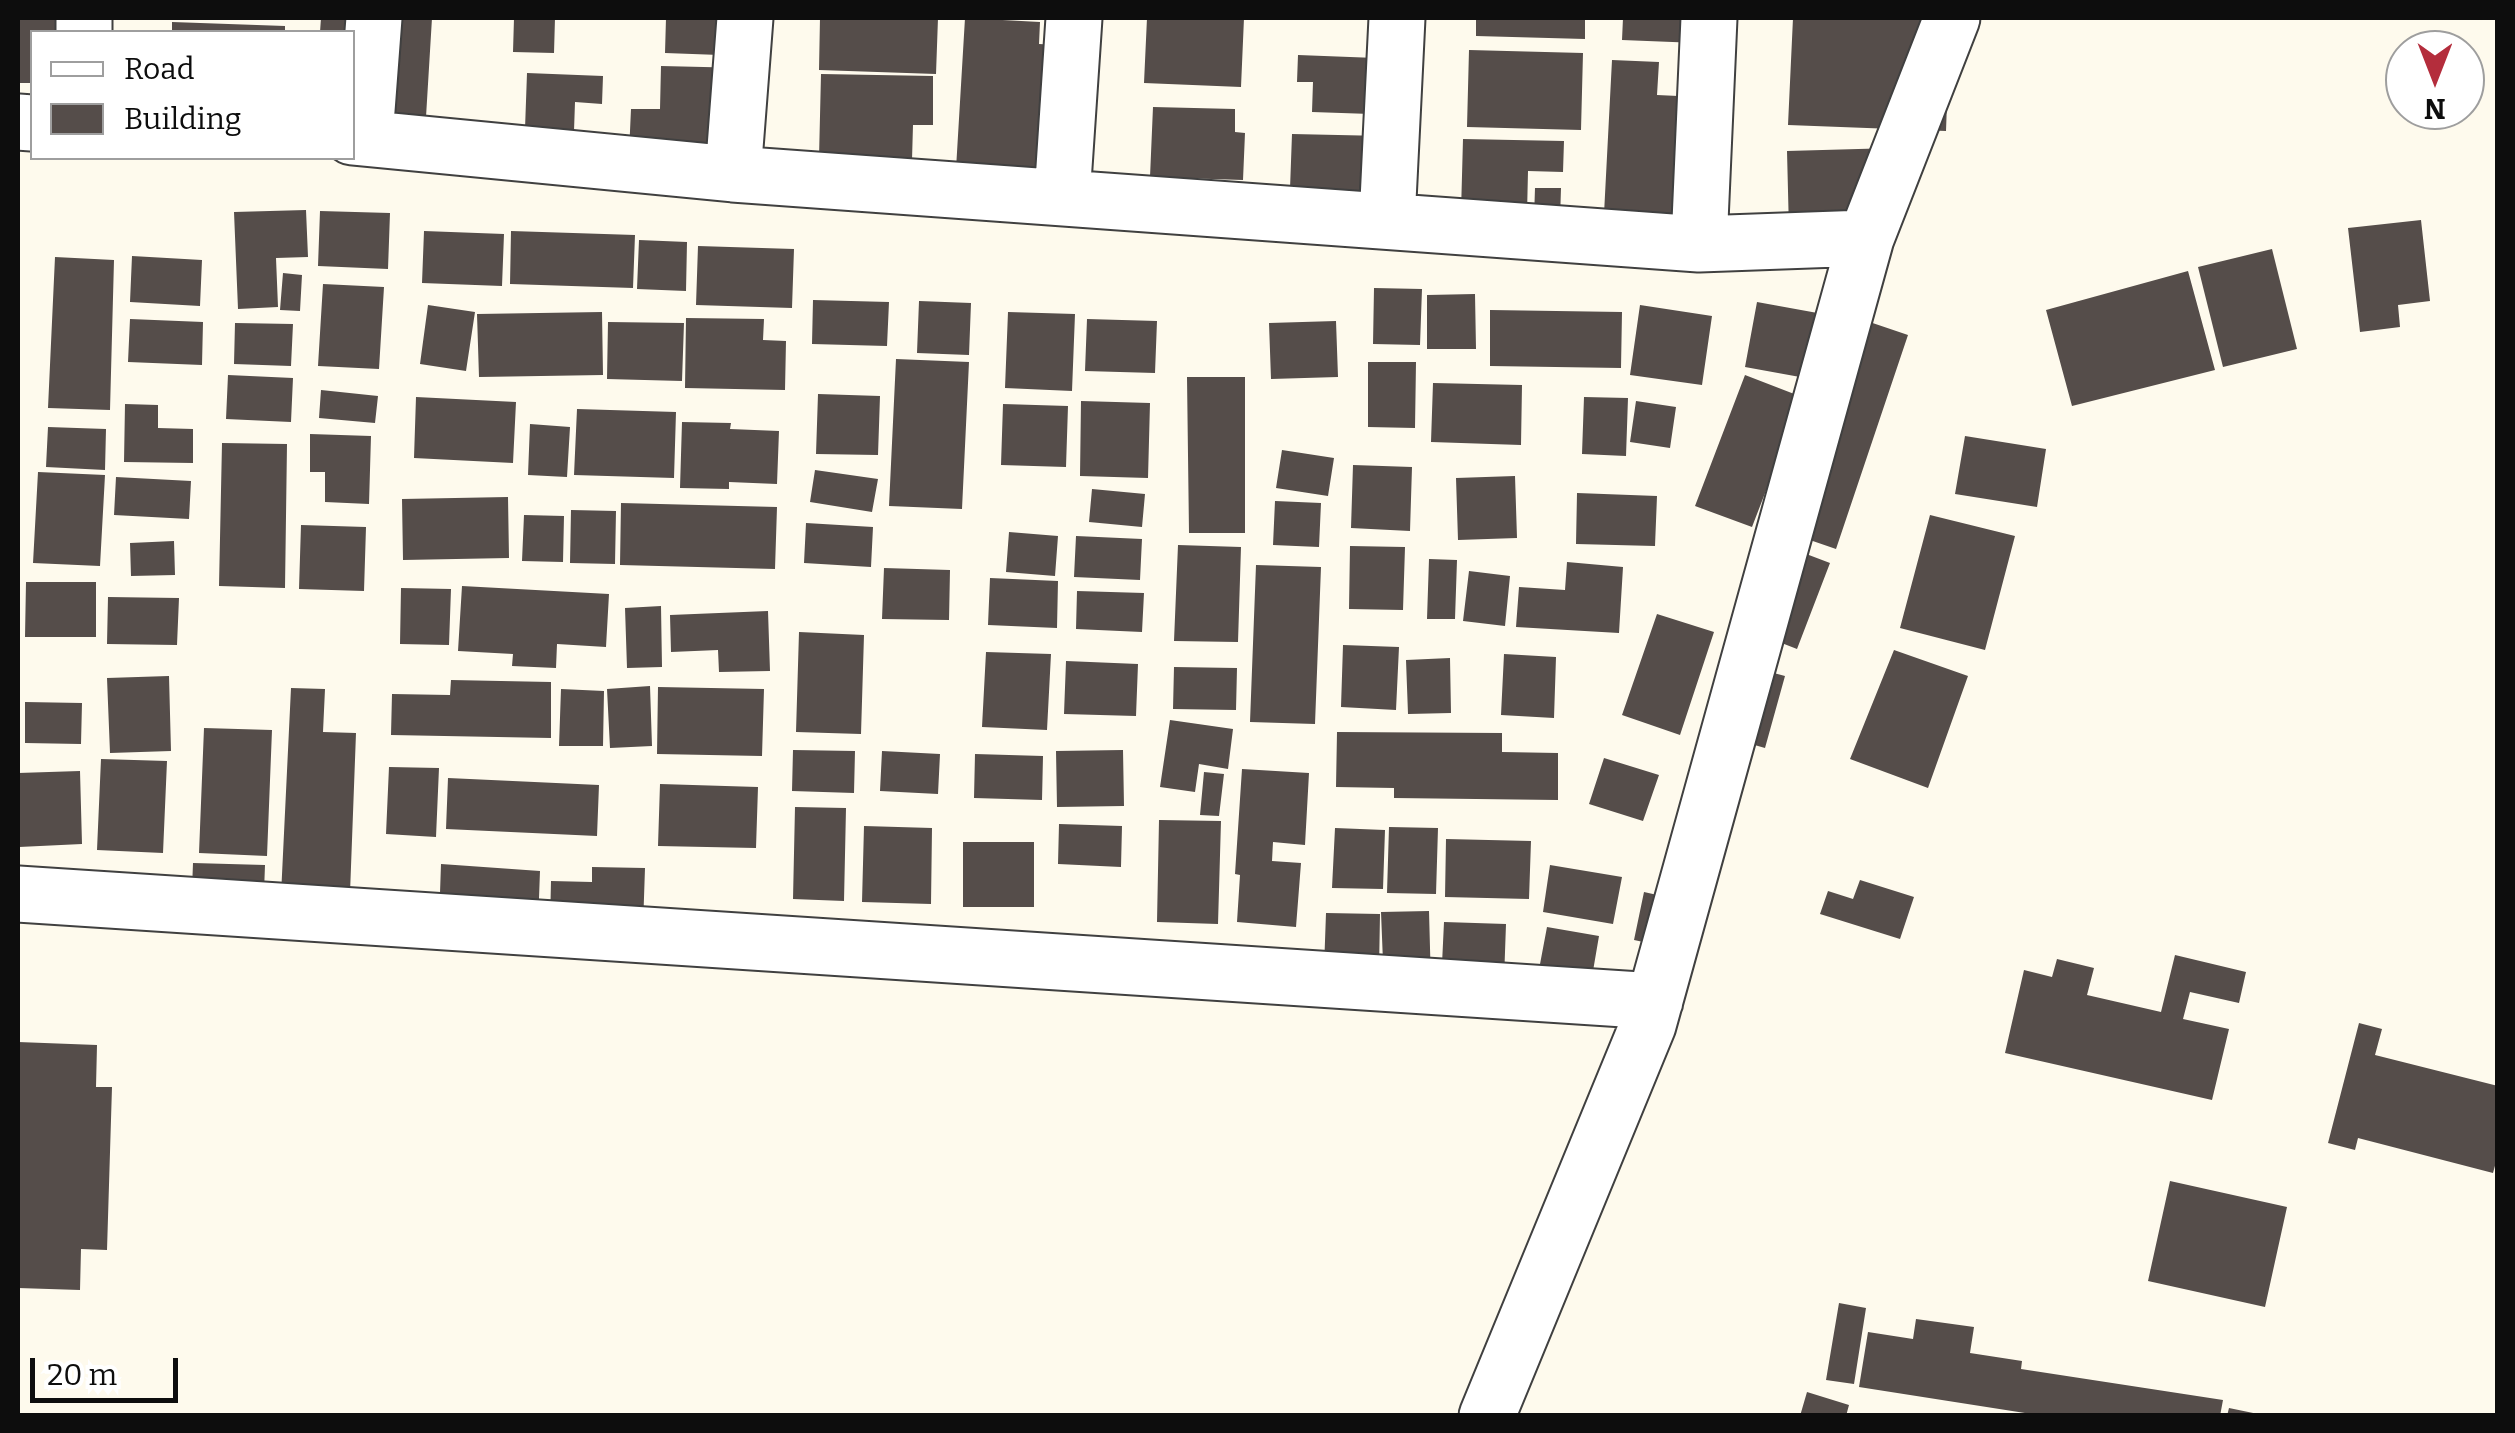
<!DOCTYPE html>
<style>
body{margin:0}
#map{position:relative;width:2515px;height:1433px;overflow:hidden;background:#fefaed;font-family:Bitter,serif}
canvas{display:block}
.frame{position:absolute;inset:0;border:20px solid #0d0d0d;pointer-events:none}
.legend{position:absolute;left:30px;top:30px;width:325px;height:130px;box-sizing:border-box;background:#fff;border:2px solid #9e9e9e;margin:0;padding:12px 18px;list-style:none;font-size:30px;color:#0d0d0d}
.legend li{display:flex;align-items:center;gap:20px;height:50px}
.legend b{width:50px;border:2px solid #9e9e9e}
.north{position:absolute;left:2385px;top:30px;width:100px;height:100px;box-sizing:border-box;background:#fff;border:2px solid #9e9e9e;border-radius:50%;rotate:180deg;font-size:28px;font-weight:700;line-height:40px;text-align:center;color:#0d0d0d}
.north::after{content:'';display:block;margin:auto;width:35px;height:45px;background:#b42d3c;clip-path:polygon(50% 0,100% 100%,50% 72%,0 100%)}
.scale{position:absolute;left:30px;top:1358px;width:148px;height:45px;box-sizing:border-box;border:5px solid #0d0d0d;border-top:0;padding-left:12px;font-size:30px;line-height:35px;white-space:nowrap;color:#0d0d0d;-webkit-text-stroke:8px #fff;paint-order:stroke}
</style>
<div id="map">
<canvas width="2515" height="1433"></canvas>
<div class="frame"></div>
<ul class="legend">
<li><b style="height:12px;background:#fff"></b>Road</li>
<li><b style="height:28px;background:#554d4a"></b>Building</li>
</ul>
<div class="north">N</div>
<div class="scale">20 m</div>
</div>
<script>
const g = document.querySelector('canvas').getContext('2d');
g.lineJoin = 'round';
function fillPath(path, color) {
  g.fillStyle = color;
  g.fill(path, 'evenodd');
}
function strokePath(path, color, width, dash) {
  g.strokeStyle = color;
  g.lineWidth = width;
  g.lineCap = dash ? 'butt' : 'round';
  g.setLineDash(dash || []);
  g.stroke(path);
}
fillPath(new Path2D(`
 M 18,18 L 111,20 L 110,32 L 32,32 L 32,83 L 18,83 Z
 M 321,18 L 432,18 L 426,117 L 352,112 L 352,32 L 320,32 Z
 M 514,18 L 555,18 L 554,53 L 513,52 Z
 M 666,18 L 749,18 L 747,56 L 665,53 Z
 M 820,18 L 938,18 L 936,74 L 819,70 Z
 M 965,18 L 1040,22 L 1039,44 L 1076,46 L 1068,175 L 956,169 Z
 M 1147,18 L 1244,18 L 1241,87 L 1144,83 Z
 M 1476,18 L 1585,18 L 1585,39 L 1476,36 Z
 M 1623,18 L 1724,18 L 1723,44 L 1622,40 Z
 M 1793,18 L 1950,18 L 1946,131 L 1788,125 Z
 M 172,22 L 285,26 L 285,32 L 172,32 Z
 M 1469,50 L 1583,53 L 1581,130 L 1467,127 Z
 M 1298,55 L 1402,59 L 1400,115 L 1312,112 L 1313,82 L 1297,82 Z
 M 1612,60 L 1659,62 L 1657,95 L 1721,98 L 1716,220 L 1604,214 Z
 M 661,66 L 746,68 L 743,155 L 629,153 L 631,109 L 660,109 Z
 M 527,73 L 603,76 L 602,104 L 575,102 L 574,131 L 525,129 Z
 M 821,74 L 933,76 L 933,125 L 913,125 L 912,160 L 819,158 Z
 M 1153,107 L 1235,109 L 1235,132 L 1245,133 L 1243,180 L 1150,177 Z
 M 1292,134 L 1384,136 L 1383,192 L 1290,189 Z
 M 1463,139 L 1564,141 L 1563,172 L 1528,171 L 1527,214 L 1461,212 Z
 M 1894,148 L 1896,229 L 1789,231 L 1787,151 Z
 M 1535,188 L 1561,188 L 1560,220 L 1534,219 Z
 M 306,210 L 308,257 L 276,258 L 278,307 L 238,309 L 234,212 Z
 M 320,211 L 390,213 L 388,269 L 318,266 Z
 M 2421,220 L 2430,301 L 2398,305 L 2400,327 L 2360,332 L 2348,228 Z
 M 424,231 L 504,234 L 502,286 L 422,283 Z
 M 511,231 L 635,235 L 633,288 L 510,284 Z
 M 639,240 L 687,242 L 686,291 L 637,289 Z
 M 698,246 L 794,249 L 792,308 L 696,305 Z
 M 2272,249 L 2297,349 L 2223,367 L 2198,267 Z
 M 132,256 L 202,260 L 200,306 L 130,302 Z
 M 55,257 L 114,260 L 110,410 L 48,408 Z
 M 2188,271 L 2215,370 L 2072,406 L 2046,310 Z
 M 283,273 L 302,275 L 300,311 L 280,310 Z
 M 323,284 L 384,287 L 379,369 L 318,366 Z
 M 1374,288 L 1422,289 L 1420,345 L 1373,344 Z
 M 1475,294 L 1476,349 L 1427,349 L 1427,295 Z
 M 813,300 L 889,302 L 887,346 L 812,344 Z
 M 919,301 L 971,303 L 969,355 L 917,353 Z
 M 1757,302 L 1823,314 L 1811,379 L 1745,367 Z
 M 428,305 L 475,312 L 466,371 L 420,364 Z
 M 1640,305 L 1712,316 L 1702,385 L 1630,375 Z
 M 1490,310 L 1622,312 L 1621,368 L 1490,366 Z
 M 602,312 L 603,375 L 479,377 L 477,314 Z
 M 1008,312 L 1075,314 L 1072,391 L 1005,388 Z
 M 1846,314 L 1908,335 L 1836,549 L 1775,528 Z
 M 686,318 L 764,319 L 763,340 L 786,341 L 785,390 L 685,388 Z
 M 130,319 L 203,322 L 202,365 L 128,362 Z
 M 1087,319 L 1157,321 L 1155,373 L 1085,371 Z
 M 1336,321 L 1338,377 L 1271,379 L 1269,323 Z
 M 608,322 L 684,323 L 682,381 L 607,379 Z
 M 235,323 L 293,324 L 291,366 L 234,364 Z
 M 896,359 L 969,362 L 962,509 L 889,506 Z
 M 1368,362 L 1416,362 L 1415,428 L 1368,427 Z
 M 228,375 L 293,378 L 291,422 L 226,419 Z
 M 1745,375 L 1802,397 L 1752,527 L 1695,506 Z
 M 1187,377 L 1245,377 L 1245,533 L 1189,533 Z
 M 1433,383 L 1522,385 L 1521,445 L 1431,442 Z
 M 321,390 L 378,396 L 375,423 L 319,418 Z
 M 818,394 L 880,396 L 878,455 L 816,454 Z
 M 416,397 L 516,402 L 513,463 L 414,458 Z
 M 1584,397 L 1628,398 L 1626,456 L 1582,454 Z
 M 1081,401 L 1150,403 L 1148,478 L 1080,476 Z
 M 1636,401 L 1676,407 L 1670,448 L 1630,442 Z
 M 125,404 L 158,405 L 158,428 L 193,429 L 193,463 L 124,462 Z
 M 1003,404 L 1068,406 L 1066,467 L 1001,465 Z
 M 577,409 L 676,412 L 674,478 L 574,475 Z
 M 682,422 L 731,423 L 730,429 L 779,431 L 777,484 L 729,482 L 729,489 L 680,488 Z
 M 530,424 L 570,427 L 567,477 L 528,475 Z
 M 48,427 L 106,429 L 105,470 L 46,467 Z
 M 310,434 L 371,436 L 369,504 L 325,502 L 325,472 L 310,472 Z
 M 1965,436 L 2046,449 L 2037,507 L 1955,494 Z
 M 222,443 L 287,444 L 285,588 L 219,586 Z
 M 1282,450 L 1334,458 L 1328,496 L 1276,488 Z
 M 1353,465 L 1412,467 L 1410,531 L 1351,528 Z
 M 815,470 L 878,479 L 872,512 L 810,502 Z
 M 38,472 L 105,475 L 100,566 L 33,563 Z
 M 1515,476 L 1517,538 L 1458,540 L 1456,478 Z
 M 116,477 L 191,481 L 189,519 L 114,515 Z
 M 1092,489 L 1145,494 L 1142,527 L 1089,522 Z
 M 1577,493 L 1657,496 L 1655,546 L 1576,544 Z
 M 508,497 L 509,558 L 403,560 L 402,499 Z
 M 1275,501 L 1321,503 L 1319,547 L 1273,545 Z
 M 621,503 L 777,507 L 775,569 L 620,565 Z
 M 571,510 L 616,511 L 615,564 L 570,563 Z
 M 524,515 L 564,516 L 563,562 L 522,561 Z
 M 1930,515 L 2015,536 L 1985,650 L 1900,628 Z
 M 806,523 L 873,527 L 871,567 L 804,563 Z
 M 301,525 L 366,527 L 364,591 L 299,589 Z
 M 1009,532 L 1058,536 L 1055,576 L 1006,572 Z
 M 1076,536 L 1142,539 L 1140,580 L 1074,577 Z
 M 174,541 L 175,575 L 131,576 L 130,543 Z
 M 1772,541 L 1830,563 L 1797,649 L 1738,626 Z
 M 1178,545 L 1241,547 L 1238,642 L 1174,641 Z
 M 1350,546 L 1405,547 L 1403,610 L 1349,609 Z
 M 1429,559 L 1457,560 L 1455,619 L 1427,619 Z
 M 1567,562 L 1623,567 L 1619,633 L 1516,627 L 1519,587 L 1565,590 Z
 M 1256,565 L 1321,567 L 1315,724 L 1250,722 Z
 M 884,568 L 950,570 L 949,620 L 882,619 Z
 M 1469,571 L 1510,576 L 1505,626 L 1463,621 Z
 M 990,578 L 1058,581 L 1057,628 L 988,625 Z
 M 26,582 L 96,582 L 96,637 L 25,637 Z
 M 462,586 L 609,594 L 606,647 L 557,644 L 556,668 L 512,666 L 513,654 L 458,651 Z
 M 401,588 L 451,589 L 449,645 L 400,644 Z
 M 1077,591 L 1144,593 L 1142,632 L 1076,629 Z
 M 108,597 L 179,598 L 177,645 L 107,644 Z
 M 661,606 L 662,667 L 627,668 L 625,608 Z
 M 768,611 L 770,671 L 719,672 L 718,650 L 671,652 L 670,615 Z
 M 1657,614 L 1714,632 L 1680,735 L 1622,715 Z
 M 799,632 L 864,635 L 861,734 L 796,732 Z
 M 1343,645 L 1399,647 L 1396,710 L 1341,707 Z
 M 1894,650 L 1968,676 L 1928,788 L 1850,759 Z
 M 986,652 L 1051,654 L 1047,730 L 982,727 Z
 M 1504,654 L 1556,657 L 1554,718 L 1501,715 Z
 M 1450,658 L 1451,713 L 1408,714 L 1406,660 Z
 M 1066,661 L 1138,664 L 1136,716 L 1064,714 Z
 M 1729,661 L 1785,676 L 1765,748 L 1709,732 Z
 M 1174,667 L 1237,668 L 1236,710 L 1173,709 Z
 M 169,676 L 171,751 L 110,753 L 107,678 Z
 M 451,680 L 551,682 L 551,738 L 391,735 L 392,694 L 450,695 Z
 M 650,686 L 652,746 L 610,748 L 607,689 Z
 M 658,687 L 764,689 L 762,756 L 657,754 Z
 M 291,688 L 325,689 L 323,732 L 356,733 L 349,920 L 280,916 Z
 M 561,689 L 604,691 L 603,746 L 559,746 Z
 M 25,702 L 82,703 L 81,744 L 25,743 Z
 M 1170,720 L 1233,729 L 1228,769 L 1199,764 L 1195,792 L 1160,787 Z
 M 204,728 L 272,730 L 267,856 L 199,853 Z
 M 1337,732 L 1502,733 L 1502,752 L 1558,753 L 1558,800 L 1394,798 L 1394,788 L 1336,787 Z
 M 793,750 L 855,751 L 854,793 L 792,791 Z
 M 1123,750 L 1124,806 L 1057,807 L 1056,751 Z
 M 882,751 L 940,754 L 938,794 L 880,791 Z
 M 975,754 L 1043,756 L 1042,800 L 974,798 Z
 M 1604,758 L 1659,775 L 1643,821 L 1589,804 Z
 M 101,759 L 167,761 L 163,853 L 97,850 Z
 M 389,767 L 439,768 L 436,837 L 386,834 Z
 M 1242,769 L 1309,773 L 1305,845 L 1273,842 L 1272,861 L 1301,863 L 1296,927 L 1237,922 L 1240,875 L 1235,874 Z
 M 80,771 L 82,844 L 19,847 L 18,773 Z
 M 1204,772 L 1224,774 L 1219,816 L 1200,815 Z
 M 448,778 L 599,785 L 597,836 L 446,829 Z
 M 660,784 L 758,787 L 756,848 L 658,846 Z
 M 795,807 L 846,808 L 844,901 L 793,899 Z
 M 1159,820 L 1221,821 L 1218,924 L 1157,922 Z
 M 1059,824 L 1122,826 L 1121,867 L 1058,864 Z
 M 864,826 L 932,828 L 931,904 L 862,902 Z
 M 1389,827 L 1438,828 L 1436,894 L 1387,893 Z
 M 1335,828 L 1385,830 L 1383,889 L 1332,888 Z
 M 1446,839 L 1531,841 L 1529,899 L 1445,897 Z
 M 963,842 L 1034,842 L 1034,907 L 963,907 Z
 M 193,863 L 265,865 L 263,919 L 191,916 Z
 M 441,864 L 540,871 L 538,925 L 439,922 Z
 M 1550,865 L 1622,877 L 1613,924 L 1543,912 Z
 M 592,867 L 645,868 L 643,927 L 550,924 L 551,881 L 592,882 Z
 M 1860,880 L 1914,897 L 1900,939 L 1820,914 L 1828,891 L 1853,899 Z
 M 1644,892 L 1706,906 L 1695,953 L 1634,940 Z
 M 1429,911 L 1431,985 L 1384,987 L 1381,912 Z
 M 1326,913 L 1380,914 L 1379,970 L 1324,969 Z
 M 1444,922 L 1506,924 L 1503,1008 L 1440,1006 Z
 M 1547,927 L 1599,936 L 1587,1006 L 1534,996 Z
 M 2175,955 L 2246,972 L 2239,1003 L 2190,992 L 2183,1019 L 2229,1029 L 2212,1100 L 2005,1053 L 2024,970 L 2052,977 L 2057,959 L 2094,968 L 2087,995 L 2161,1012 Z
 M 2359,1023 L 2382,1029 L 2375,1055 L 2498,1086 L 2498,1155 L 2493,1173 L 2358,1138 L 2355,1150 L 2328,1143 Z
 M 18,1042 L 97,1045 L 96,1087 L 112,1087 L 107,1250 L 81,1249 L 80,1290 L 18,1288 Z
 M 2170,1181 L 2287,1207 L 2265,1307 L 2148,1281 Z
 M 1839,1303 L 1866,1308 L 1854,1384 L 1826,1380 Z
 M 1916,1319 L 1974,1327 L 1970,1353 L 2022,1361 L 2021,1369 L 2223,1400 L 2220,1416 L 2044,1416 L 1859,1387 L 1868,1332 L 1913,1339 Z
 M 1807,1392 L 1849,1405 L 1846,1416 L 1800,1416 Z
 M 2229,1408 L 2258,1414 L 2257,1416 L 2227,1416 Z`), '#554d4a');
const minor = new Path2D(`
 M 84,32 L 84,18
 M 18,122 L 32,123
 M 352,137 L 733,174 L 1699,244 L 1866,238
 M 365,137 L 374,18
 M 733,174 L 745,18
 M 1062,197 L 1074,18
 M 1387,221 L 1397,18
 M 1699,244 L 1709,18
 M 18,894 L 1655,1001
 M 1487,1416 L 1648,1025 L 1866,238 L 1952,18`);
strokePath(minor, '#404040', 59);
strokePath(minor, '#fff', 55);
</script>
